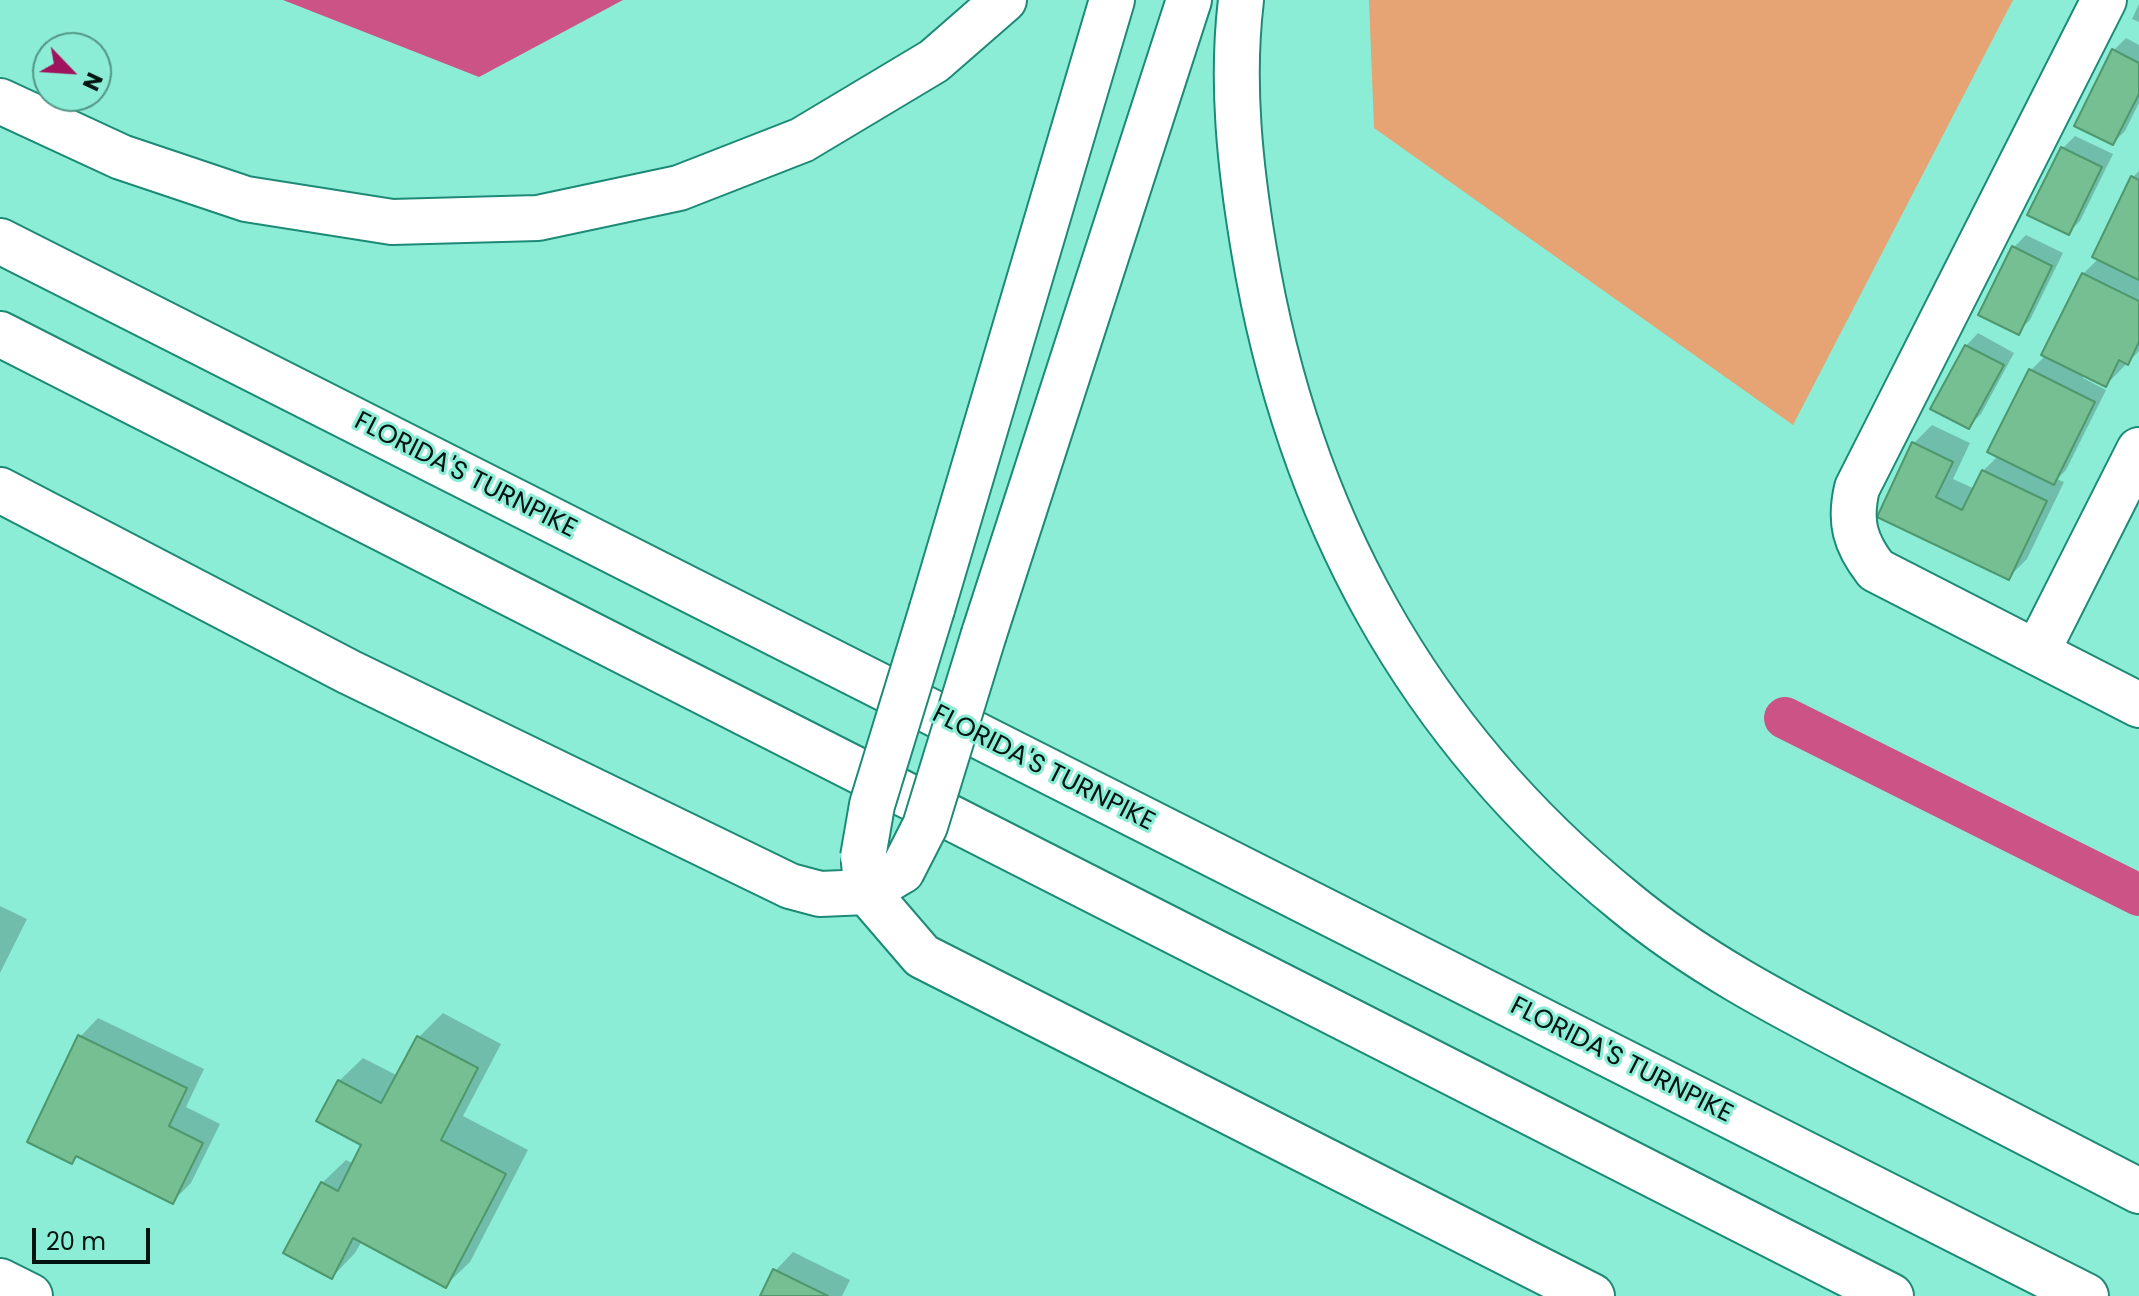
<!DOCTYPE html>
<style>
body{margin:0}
#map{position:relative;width:2139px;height:1296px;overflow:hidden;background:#8cedd6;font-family:Poppins,sans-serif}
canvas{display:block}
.north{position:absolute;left:32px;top:32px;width:80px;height:80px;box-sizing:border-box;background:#8cedd6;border:2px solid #549686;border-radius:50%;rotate:115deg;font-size:22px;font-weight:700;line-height:32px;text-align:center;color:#01140f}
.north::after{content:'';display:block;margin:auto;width:28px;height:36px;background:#a0135c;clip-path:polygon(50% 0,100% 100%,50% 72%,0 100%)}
.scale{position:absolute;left:32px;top:1228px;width:118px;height:36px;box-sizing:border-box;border:4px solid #01140f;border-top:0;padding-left:10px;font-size:24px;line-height:28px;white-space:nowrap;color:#01140f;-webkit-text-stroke:6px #8cedd6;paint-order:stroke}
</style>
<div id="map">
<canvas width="2139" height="1296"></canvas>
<div class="north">N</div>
<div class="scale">20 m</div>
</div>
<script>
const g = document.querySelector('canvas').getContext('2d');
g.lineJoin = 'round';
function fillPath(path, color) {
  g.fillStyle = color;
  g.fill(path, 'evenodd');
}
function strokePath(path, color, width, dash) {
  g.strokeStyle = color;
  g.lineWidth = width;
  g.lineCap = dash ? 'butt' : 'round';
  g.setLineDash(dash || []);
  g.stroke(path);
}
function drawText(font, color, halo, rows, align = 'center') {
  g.font = font + ' Poppins,sans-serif';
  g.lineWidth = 6;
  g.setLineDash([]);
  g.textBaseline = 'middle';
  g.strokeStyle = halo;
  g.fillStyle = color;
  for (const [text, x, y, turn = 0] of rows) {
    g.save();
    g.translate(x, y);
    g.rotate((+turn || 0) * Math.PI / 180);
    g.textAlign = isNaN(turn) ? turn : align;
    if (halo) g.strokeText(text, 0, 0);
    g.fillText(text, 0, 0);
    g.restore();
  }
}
fillPath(new Path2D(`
 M 1369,0 L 2013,0 L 1793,425 L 1374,128 Z`), '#e6a373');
fillPath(new Path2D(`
 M 283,0 L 623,0 L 479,77 Z`), '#cb5385');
fillPath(new Path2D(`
 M 2139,4 L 2139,22 L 2132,19 Z
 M 2126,38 L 2139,45 L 2139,103 L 2125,131 L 2113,143 L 2113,51 Z
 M 2075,136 L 2113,154 L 2080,221 L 2068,233 L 2063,148 Z
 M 2139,171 L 2139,351 L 2106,385 L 2084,374 L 2083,378 L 2106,390 L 2066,470 L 2057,479 L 2064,482 L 2027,559 L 2009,577 L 1879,516 L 1913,444 L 1932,425 L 1970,443 L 1953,479 L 1975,489 L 1983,471 L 1999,455 L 2031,370 L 2046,355 L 2083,274 L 2099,258 L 2133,177 Z
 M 2026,235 L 2063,253 L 2030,320 L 2018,332 L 2014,247 Z
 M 1978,333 L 2014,353 L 1981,414 L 1968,427 L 1966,346 Z
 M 0,906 L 27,919 L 0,973 Z
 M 443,1013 L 501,1044 L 463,1116 L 528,1150 L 470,1262 L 446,1285 L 362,1241 L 355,1253 L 332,1277 L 322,1183 L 346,1160 L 354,1164 L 364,1144 L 339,1081 L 363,1058 L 398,1076 L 419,1037 Z
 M 98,1018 L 204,1069 L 186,1107 L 220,1124 L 191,1183 L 173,1201 L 78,1155 L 72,1161 L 80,1037 Z
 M 793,1252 L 850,1280 L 842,1296 L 762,1296 L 775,1271 Z`), '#0003');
strokePath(new Path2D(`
 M 1785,718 L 2139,895`), '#cb5385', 42);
const building = new Path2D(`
 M 2112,49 L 2139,63 L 2139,94 L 2113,145 L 2074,126 Z
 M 2061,147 L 2102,167 L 2069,235 L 2027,215 Z
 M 2131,176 L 2139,180 L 2139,280 L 2092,257 Z
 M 2012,246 L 2052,266 L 2019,335 L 1978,315 Z
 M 2082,273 L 2139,301 L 2139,342 L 2128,365 L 2119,360 L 2106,387 L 2041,355 Z
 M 1965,345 L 2004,365 L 1969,429 L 1930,409 Z
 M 2029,369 L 2095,402 L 2054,485 L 1987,452 Z
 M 1912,442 L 1953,462 L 1936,497 L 1962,510 L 1982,470 L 2047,501 L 2009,580 L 1877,517 Z
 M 78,1035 L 187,1088 L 169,1126 L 203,1143 L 173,1204 L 76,1156 L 72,1164 L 27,1142 Z
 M 417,1036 L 478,1068 L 441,1140 L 506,1174 L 446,1288 L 353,1238 L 332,1279 L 283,1253 L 321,1182 L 338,1191 L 361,1145 L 316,1121 L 338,1080 L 381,1103 Z
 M 773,1269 L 828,1296 L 760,1296 Z`);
fillPath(building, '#75bf93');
strokePath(building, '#4f986e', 2);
const minor = new Path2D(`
 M 2104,0 L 1857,488 C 1849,522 1855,543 1876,570 L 2139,705
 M 2037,652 L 2139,450
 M 0,1281 L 30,1296`);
const highway = new Path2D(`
 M 1241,0 C 1231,83 1240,167 1254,250 C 1298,513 1415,732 1625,902 C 1702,966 1792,1011 1880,1057 C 1967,1102 2053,1147 2139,1191
 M 0,101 L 121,157 L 246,199 L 392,222 L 538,218 L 679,188 L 802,140 L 934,61 L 1004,0
 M 0,241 L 2086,1296
 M 0,334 L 1891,1296
 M 0,490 L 349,672 L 790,886 L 820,894 L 867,892 L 902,871
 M 932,609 L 1112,0
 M 984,634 L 1189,0
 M 864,863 L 867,892 L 922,956 L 1592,1296`);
strokePath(minor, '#1d8a76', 48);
strokePath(highway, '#1d8a76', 48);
strokePath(minor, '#fff', 44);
strokePath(highway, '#fff', 44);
const highwayBridge = new Path2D(`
 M 863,857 L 872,805 L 932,609
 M 902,871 L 925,826 L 984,634`);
strokePath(highwayBridge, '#1d8a76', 48, []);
strokePath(highwayBridge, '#fff', 44);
drawText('26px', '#01140f', '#8cedd6', [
 ["FLORIDA'S TURNPIKE",465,476,27],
 ["FLORIDA'S TURNPIKE",1043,769,27],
 ["FLORIDA'S TURNPIKE",1621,1061,27]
]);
</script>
